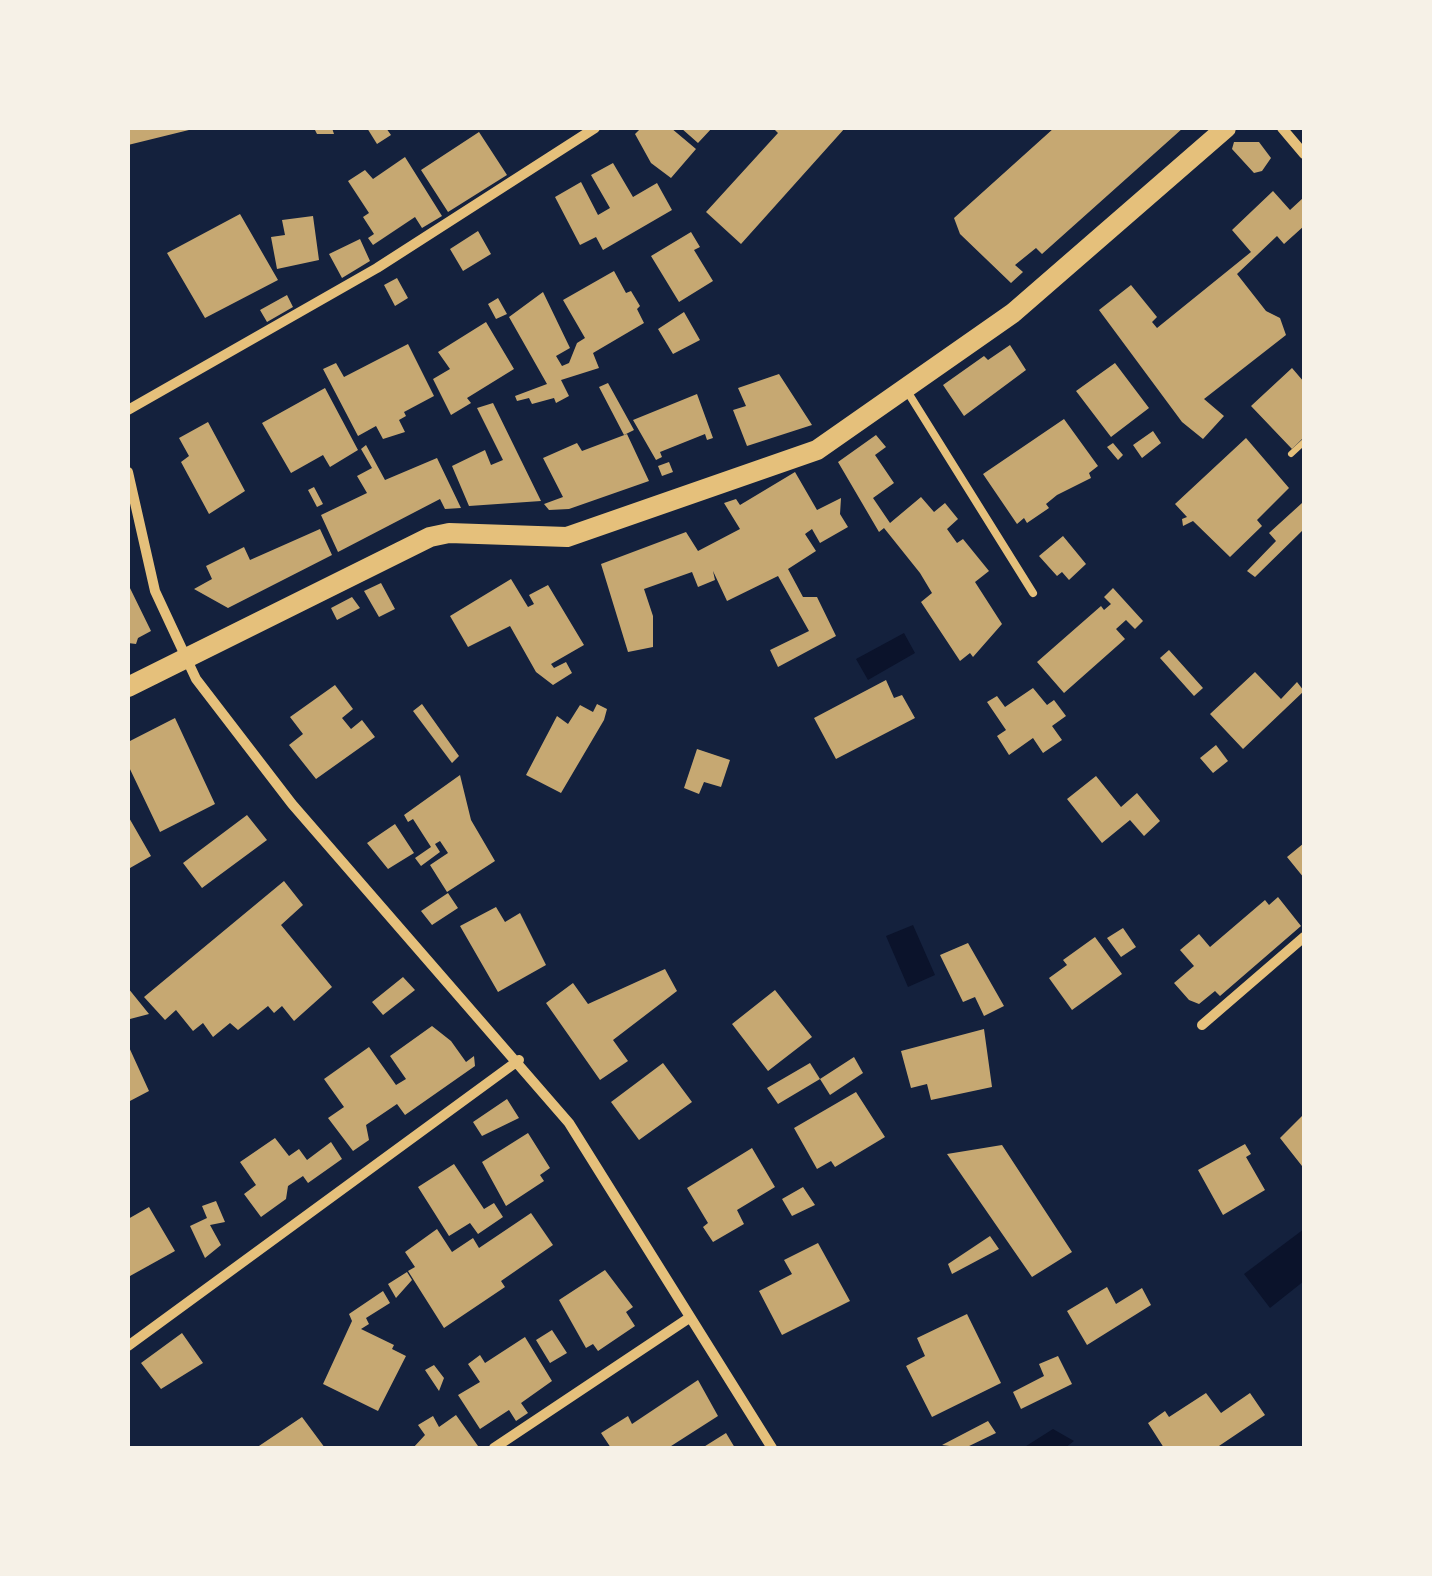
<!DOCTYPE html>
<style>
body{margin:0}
#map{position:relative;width:1432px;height:1576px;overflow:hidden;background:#14213d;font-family:"Roboto Condensed",sans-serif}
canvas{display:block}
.frame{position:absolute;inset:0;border:130px solid #f6f1e7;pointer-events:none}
</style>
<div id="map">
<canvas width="1432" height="1576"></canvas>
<div class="frame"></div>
</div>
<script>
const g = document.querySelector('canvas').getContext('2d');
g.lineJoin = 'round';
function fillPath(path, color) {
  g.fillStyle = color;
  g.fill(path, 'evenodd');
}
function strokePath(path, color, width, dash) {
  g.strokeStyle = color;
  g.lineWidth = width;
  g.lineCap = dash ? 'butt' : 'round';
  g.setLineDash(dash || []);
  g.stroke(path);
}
fillPath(new Path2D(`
 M 904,633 L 915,653 L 868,680 L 856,659 Z
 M 913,925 L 935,975 L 908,987 L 886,936 Z
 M 1304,1229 L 1304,1281 L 1270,1308 L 1244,1274 Z
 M 1053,1429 L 1074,1441 L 1065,1448 L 1023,1448 Z`), '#0b132b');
fillPath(new Path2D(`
 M 128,128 L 193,128 L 193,129 L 128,145 Z
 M 314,128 L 332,128 L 334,134 L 317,134 Z
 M 367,128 L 386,128 L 391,135 L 377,144 Z
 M 641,128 L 671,128 L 696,149 L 671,178 L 651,163 L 635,134 Z
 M 681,128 L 712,128 L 698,143 Z
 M 773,128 L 845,128 L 741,244 L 706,212 L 778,133 Z
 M 1054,128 L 1183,128 L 1042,254 L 1036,248 L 1015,265 L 1023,272 L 1011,283 L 960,234 L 954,218 Z
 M 479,132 L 507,175 L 448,212 L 421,170 Z
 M 1234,142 L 1259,142 L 1271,158 L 1262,171 L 1254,173 L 1232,149 Z
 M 405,157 L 442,216 L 422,228 L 415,217 L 373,245 L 368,238 L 374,234 L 363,217 L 369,213 L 348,181 L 365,170 L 373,179 Z
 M 613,163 L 633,197 L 657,183 L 672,210 L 603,250 L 596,237 L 580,245 L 555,197 L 581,182 L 598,215 L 610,208 L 591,175 Z
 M 1273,191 L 1290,210 L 1303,198 L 1304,226 L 1284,244 L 1277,236 L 1237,274 L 1266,311 L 1280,318 L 1286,335 L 1204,399 L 1224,416 L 1203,439 L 1182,422 L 1099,310 L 1131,285 L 1157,317 L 1152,322 L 1157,328 L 1251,252 L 1232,230 Z
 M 240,214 L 278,280 L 205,318 L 167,253 Z
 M 313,216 L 319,260 L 277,269 L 271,237 L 285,235 L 282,220 Z
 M 478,231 L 491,254 L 463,271 L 450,249 Z
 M 691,232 L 700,247 L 694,250 L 713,281 L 679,302 L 651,256 Z
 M 360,239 L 370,261 L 342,278 L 329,254 Z
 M 614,271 L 626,293 L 631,291 L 640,306 L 637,309 L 644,323 L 593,353 L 599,368 L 561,380 L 569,396 L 556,403 L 554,398 L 532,404 L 529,398 L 517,401 L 515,396 L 547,384 L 509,317 L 543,292 L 570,348 L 556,356 L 562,366 L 569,363 L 577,343 L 585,338 L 563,300 Z
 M 397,278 L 408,298 L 395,306 L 384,285 Z
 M 287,295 L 293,307 L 267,322 L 260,310 Z
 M 498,298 L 507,314 L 496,319 L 488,304 Z
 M 684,312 L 700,340 L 673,354 L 658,329 Z
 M 486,322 L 514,369 L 467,398 L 471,403 L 451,415 L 433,379 L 450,369 L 438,352 Z
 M 408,344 L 434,396 L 404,412 L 406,416 L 399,420 L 405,432 L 383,439 L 376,426 L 358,436 L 323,369 L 336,363 L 344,377 Z
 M 1010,345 L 1026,370 L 964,416 L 943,385 L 984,356 L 988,360 Z
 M 1115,363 L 1149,408 L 1111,437 L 1076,391 Z
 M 1292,368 L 1304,382 L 1304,437 L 1292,449 L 1251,406 Z
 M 779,374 L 812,425 L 747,446 L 733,410 L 746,406 L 738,388 Z
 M 608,383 L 634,430 L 624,435 L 599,387 Z
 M 325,388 L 358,450 L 330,467 L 323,455 L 291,473 L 262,423 Z
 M 697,394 L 713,438 L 707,440 L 705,434 L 660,452 L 662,457 L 656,460 L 633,420 Z
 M 493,403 L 541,501 L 469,506 L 452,466 L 485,450 L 491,465 L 503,460 L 477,408 Z
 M 1064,419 L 1098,466 L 1089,473 L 1091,478 L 1057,495 L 1046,504 L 1049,508 L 1027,523 L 1024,518 L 1017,524 L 983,474 Z
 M 208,422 L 245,491 L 209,514 L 181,462 L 189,456 L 179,438 Z
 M 1153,431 L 1161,443 L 1142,458 L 1133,445 Z
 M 627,434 L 649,481 L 569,509 L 549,510 L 544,504 L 563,497 L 543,458 L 577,443 L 582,451 Z
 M 876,435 L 886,447 L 875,455 L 894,483 L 873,498 L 890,523 L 921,497 L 934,512 L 945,503 L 958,519 L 947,529 L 957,543 L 963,539 L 989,571 L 975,582 L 1002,624 L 973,657 L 970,653 L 960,661 L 921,602 L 932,593 L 920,573 L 884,528 L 879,532 L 838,462 Z
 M 1246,438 L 1289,488 L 1257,520 L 1262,526 L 1230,557 L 1193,521 L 1183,526 L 1182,519 L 1187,517 L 1175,504 Z
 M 1113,443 L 1123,455 L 1118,460 L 1107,447 Z
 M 366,445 L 385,480 L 437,458 L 461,508 L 445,509 L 440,499 L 338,552 L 321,515 L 367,493 L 357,476 L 372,468 L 361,449 Z
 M 669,462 L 673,472 L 662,476 L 658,466 Z
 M 795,472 L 817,510 L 841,498 L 840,514 L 848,527 L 820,543 L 812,529 L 805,534 L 816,551 L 788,569 L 803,597 L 817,597 L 836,636 L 778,667 L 770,650 L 809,631 L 778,576 L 727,601 L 713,571 L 715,580 L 698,587 L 692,572 L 644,589 L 653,616 L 653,647 L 628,652 L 601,564 L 686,532 L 698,551 L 740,529 L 724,503 L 736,499 L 740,505 Z
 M 314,487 L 323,504 L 317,507 L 308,490 Z
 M 1302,503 L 1304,529 L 1255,577 L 1247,571 L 1276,541 L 1269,533 Z
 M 320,529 L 332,555 L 228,608 L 194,589 L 212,579 L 206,566 L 244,547 L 250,560 Z
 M 1063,536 L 1086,564 L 1069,580 L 1062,572 L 1057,576 L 1039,556 Z
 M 511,579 L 528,607 L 534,604 L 529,595 L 548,585 L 584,645 L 551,664 L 554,668 L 566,662 L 572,673 L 553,685 L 536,672 L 510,626 L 468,647 L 450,616 Z
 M 381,583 L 395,609 L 379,617 L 364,591 Z
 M 128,584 L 151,631 L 138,638 L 136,644 L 128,643 Z
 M 1113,588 L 1143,621 L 1135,629 L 1126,620 L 1116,629 L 1125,639 L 1064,693 L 1037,662 L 1101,606 L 1104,610 L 1111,604 L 1104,597 Z
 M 352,597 L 360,608 L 337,620 L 331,608 Z
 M 1169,650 L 1203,688 L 1194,696 L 1160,658 Z
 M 1255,672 L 1281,699 L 1297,682 L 1304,691 L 1243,749 L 1210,714 Z
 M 886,680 L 894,698 L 902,695 L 915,718 L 836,759 L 814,718 Z
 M 335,685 L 353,709 L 342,718 L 351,729 L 362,720 L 375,737 L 316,779 L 289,745 L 303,734 L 290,717 Z
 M 1033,688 L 1047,705 L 1054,700 L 1066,716 L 1052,726 L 1062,740 L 1043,753 L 1033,738 L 1009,755 L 997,736 L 1006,730 L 987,702 L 997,696 L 1005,707 Z
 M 422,704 L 459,756 L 452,763 L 413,711 Z
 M 597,704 L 607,709 L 604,720 L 561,793 L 526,775 L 557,716 L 568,724 L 580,705 L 593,712 Z
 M 175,718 L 215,804 L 160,832 L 128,765 L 128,742 Z
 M 1216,745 L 1228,761 L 1213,773 L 1200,758 Z
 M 697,749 L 730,760 L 721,787 L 704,782 L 699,794 L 684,788 Z
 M 460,775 L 471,820 L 495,861 L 447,892 L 430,865 L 448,853 L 440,841 L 435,844 L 440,852 L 421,866 L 415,858 L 431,847 L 413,819 L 408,822 L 404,815 Z
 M 1096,776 L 1121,807 L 1137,793 L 1160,821 L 1144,836 L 1130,820 L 1102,843 L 1067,799 Z
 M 247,815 L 267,840 L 202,888 L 183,863 Z
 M 128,816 L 151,856 L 130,868 L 128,864 Z
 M 395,824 L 414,853 L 388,869 L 367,843 Z
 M 1304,843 L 1304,878 L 1287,857 Z
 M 284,881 L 303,905 L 281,925 L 332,987 L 294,1021 L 282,1006 L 274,1013 L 268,1006 L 238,1030 L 230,1023 L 213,1037 L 203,1023 L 193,1031 L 176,1010 L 165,1020 L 144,997 Z
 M 448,893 L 458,908 L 432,925 L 421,911 Z
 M 1278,897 L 1301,926 L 1220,996 L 1215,991 L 1199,1004 L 1189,1000 L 1174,983 L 1194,966 L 1180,950 L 1199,934 L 1210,947 L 1265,900 L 1269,905 Z
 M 496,907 L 505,922 L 520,913 L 546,965 L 498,992 L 460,926 Z
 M 1123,928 L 1136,947 L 1121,957 L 1107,938 Z
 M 1095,937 L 1122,974 L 1072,1010 L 1049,978 L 1067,965 L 1063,960 Z
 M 968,943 L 1004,1006 L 984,1016 L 975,997 L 963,1002 L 940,955 Z
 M 665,969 L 677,991 L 613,1040 L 628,1061 L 600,1080 L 546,1003 L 573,983 L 588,1004 Z
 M 403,977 L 415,990 L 383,1015 L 372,1002 Z
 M 128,988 L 149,1014 L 130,1019 L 128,1025 Z
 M 775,990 L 812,1037 L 768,1071 L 732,1024 Z
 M 432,1026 L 451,1041 L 466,1062 L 474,1056 L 475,1066 L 405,1115 L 397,1104 L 366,1125 L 369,1140 L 353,1151 L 328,1118 L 344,1107 L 324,1079 L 369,1047 L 396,1085 L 406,1079 L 390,1056 Z
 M 984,1029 L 992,1087 L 931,1100 L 927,1084 L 911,1088 L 901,1051 Z
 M 128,1045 L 149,1091 L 128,1102 Z
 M 854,1057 L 863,1073 L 830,1095 L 820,1079 L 778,1104 L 767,1088 L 810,1063 L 820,1079 Z
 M 663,1063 L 692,1102 L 639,1140 L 611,1102 Z
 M 856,1092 L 885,1137 L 835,1167 L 831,1161 L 817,1169 L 794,1128 Z
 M 507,1099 L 519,1118 L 482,1136 L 473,1122 Z
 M 1304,1114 L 1304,1165 L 1302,1166 L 1280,1138 Z
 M 528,1133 L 550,1168 L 540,1175 L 544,1181 L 506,1206 L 482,1162 Z
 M 275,1138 L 289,1156 L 299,1149 L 307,1160 L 331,1142 L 342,1159 L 308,1183 L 303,1176 L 288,1186 L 286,1199 L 261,1217 L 244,1194 L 256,1185 L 240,1162 Z
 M 1245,1144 L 1251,1154 L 1246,1157 L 1265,1190 L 1223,1215 L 1198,1170 Z
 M 1002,1145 L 1072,1252 L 1032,1277 L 947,1154 Z
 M 752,1148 L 775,1187 L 737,1210 L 744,1224 L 713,1242 L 703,1227 L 708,1223 L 687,1188 Z
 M 454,1164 L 484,1209 L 494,1203 L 503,1217 L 478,1234 L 470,1223 L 449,1236 L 418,1187 Z
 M 803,1187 L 815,1205 L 792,1216 L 782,1199 Z
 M 216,1201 L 225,1222 L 210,1225 L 221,1245 L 205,1258 L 190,1226 L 207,1218 L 202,1206 Z
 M 149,1207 L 175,1251 L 130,1276 L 128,1219 Z
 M 531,1213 L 553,1245 L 501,1281 L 505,1287 L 444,1328 L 408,1271 L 415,1267 L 405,1252 L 437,1229 L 452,1252 L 473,1238 L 479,1248 Z
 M 990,1236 L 999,1249 L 952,1274 L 948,1264 Z
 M 818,1243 L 850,1301 L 782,1335 L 759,1291 L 792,1274 L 784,1260 Z
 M 605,1270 L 633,1307 L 626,1312 L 635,1326 L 598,1351 L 593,1344 L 586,1348 L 559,1300 Z
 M 407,1272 L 412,1280 L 396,1298 L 388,1284 Z
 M 1107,1287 L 1116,1304 L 1142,1288 L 1151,1305 L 1087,1345 L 1067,1311 Z
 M 383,1291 L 390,1303 L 366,1318 L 369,1324 L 361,1329 L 394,1345 L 392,1349 L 406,1356 L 378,1411 L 323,1384 L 352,1321 L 349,1314 Z
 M 967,1314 L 1001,1383 L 932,1417 L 906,1366 L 925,1356 L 917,1338 Z
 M 552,1330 L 567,1353 L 550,1363 L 536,1340 Z
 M 182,1333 L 203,1363 L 161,1389 L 141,1363 Z
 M 525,1337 L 552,1381 L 521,1403 L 528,1413 L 516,1421 L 509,1410 L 480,1429 L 458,1395 L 480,1382 L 468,1364 L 480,1355 L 485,1363 Z
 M 1058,1356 L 1072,1384 L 1021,1409 L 1013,1392 L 1044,1376 L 1039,1364 Z
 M 434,1365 L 444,1378 L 439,1391 L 425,1370 Z
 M 698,1380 L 718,1416 L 668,1448 L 611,1448 L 601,1433 L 628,1416 L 632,1424 Z
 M 1206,1393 L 1221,1413 L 1250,1393 L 1265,1415 L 1216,1448 L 1164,1448 L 1148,1423 L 1165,1411 L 1169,1417 Z
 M 456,1415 L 478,1446 L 413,1448 L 425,1435 L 418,1425 L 433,1416 L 439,1427 Z
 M 302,1417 L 325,1448 L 256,1448 Z
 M 988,1421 L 996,1433 L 965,1448 L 942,1445 Z
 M 726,1433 L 735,1448 L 702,1448 Z`), '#c6a872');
strokePath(new Path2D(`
 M 1291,454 L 1304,442`), '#e5c07b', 6);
strokePath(new Path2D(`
 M 907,391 L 1033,593`), '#e5c07b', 8);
strokePath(new Path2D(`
 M 1282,128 L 1304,154
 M 128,410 L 377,268 L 595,128
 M 128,472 L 155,591 L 196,679 L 292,804 L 569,1123 L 772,1448
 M 1202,1025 L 1304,937
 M 128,1346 L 519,1060
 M 494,1448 L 689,1318`), '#e5c07b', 10);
strokePath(new Path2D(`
 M 128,687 L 430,537 L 449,533 L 567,537 L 817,450 L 1013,313 L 1226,128`), '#e5c07b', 20);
</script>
